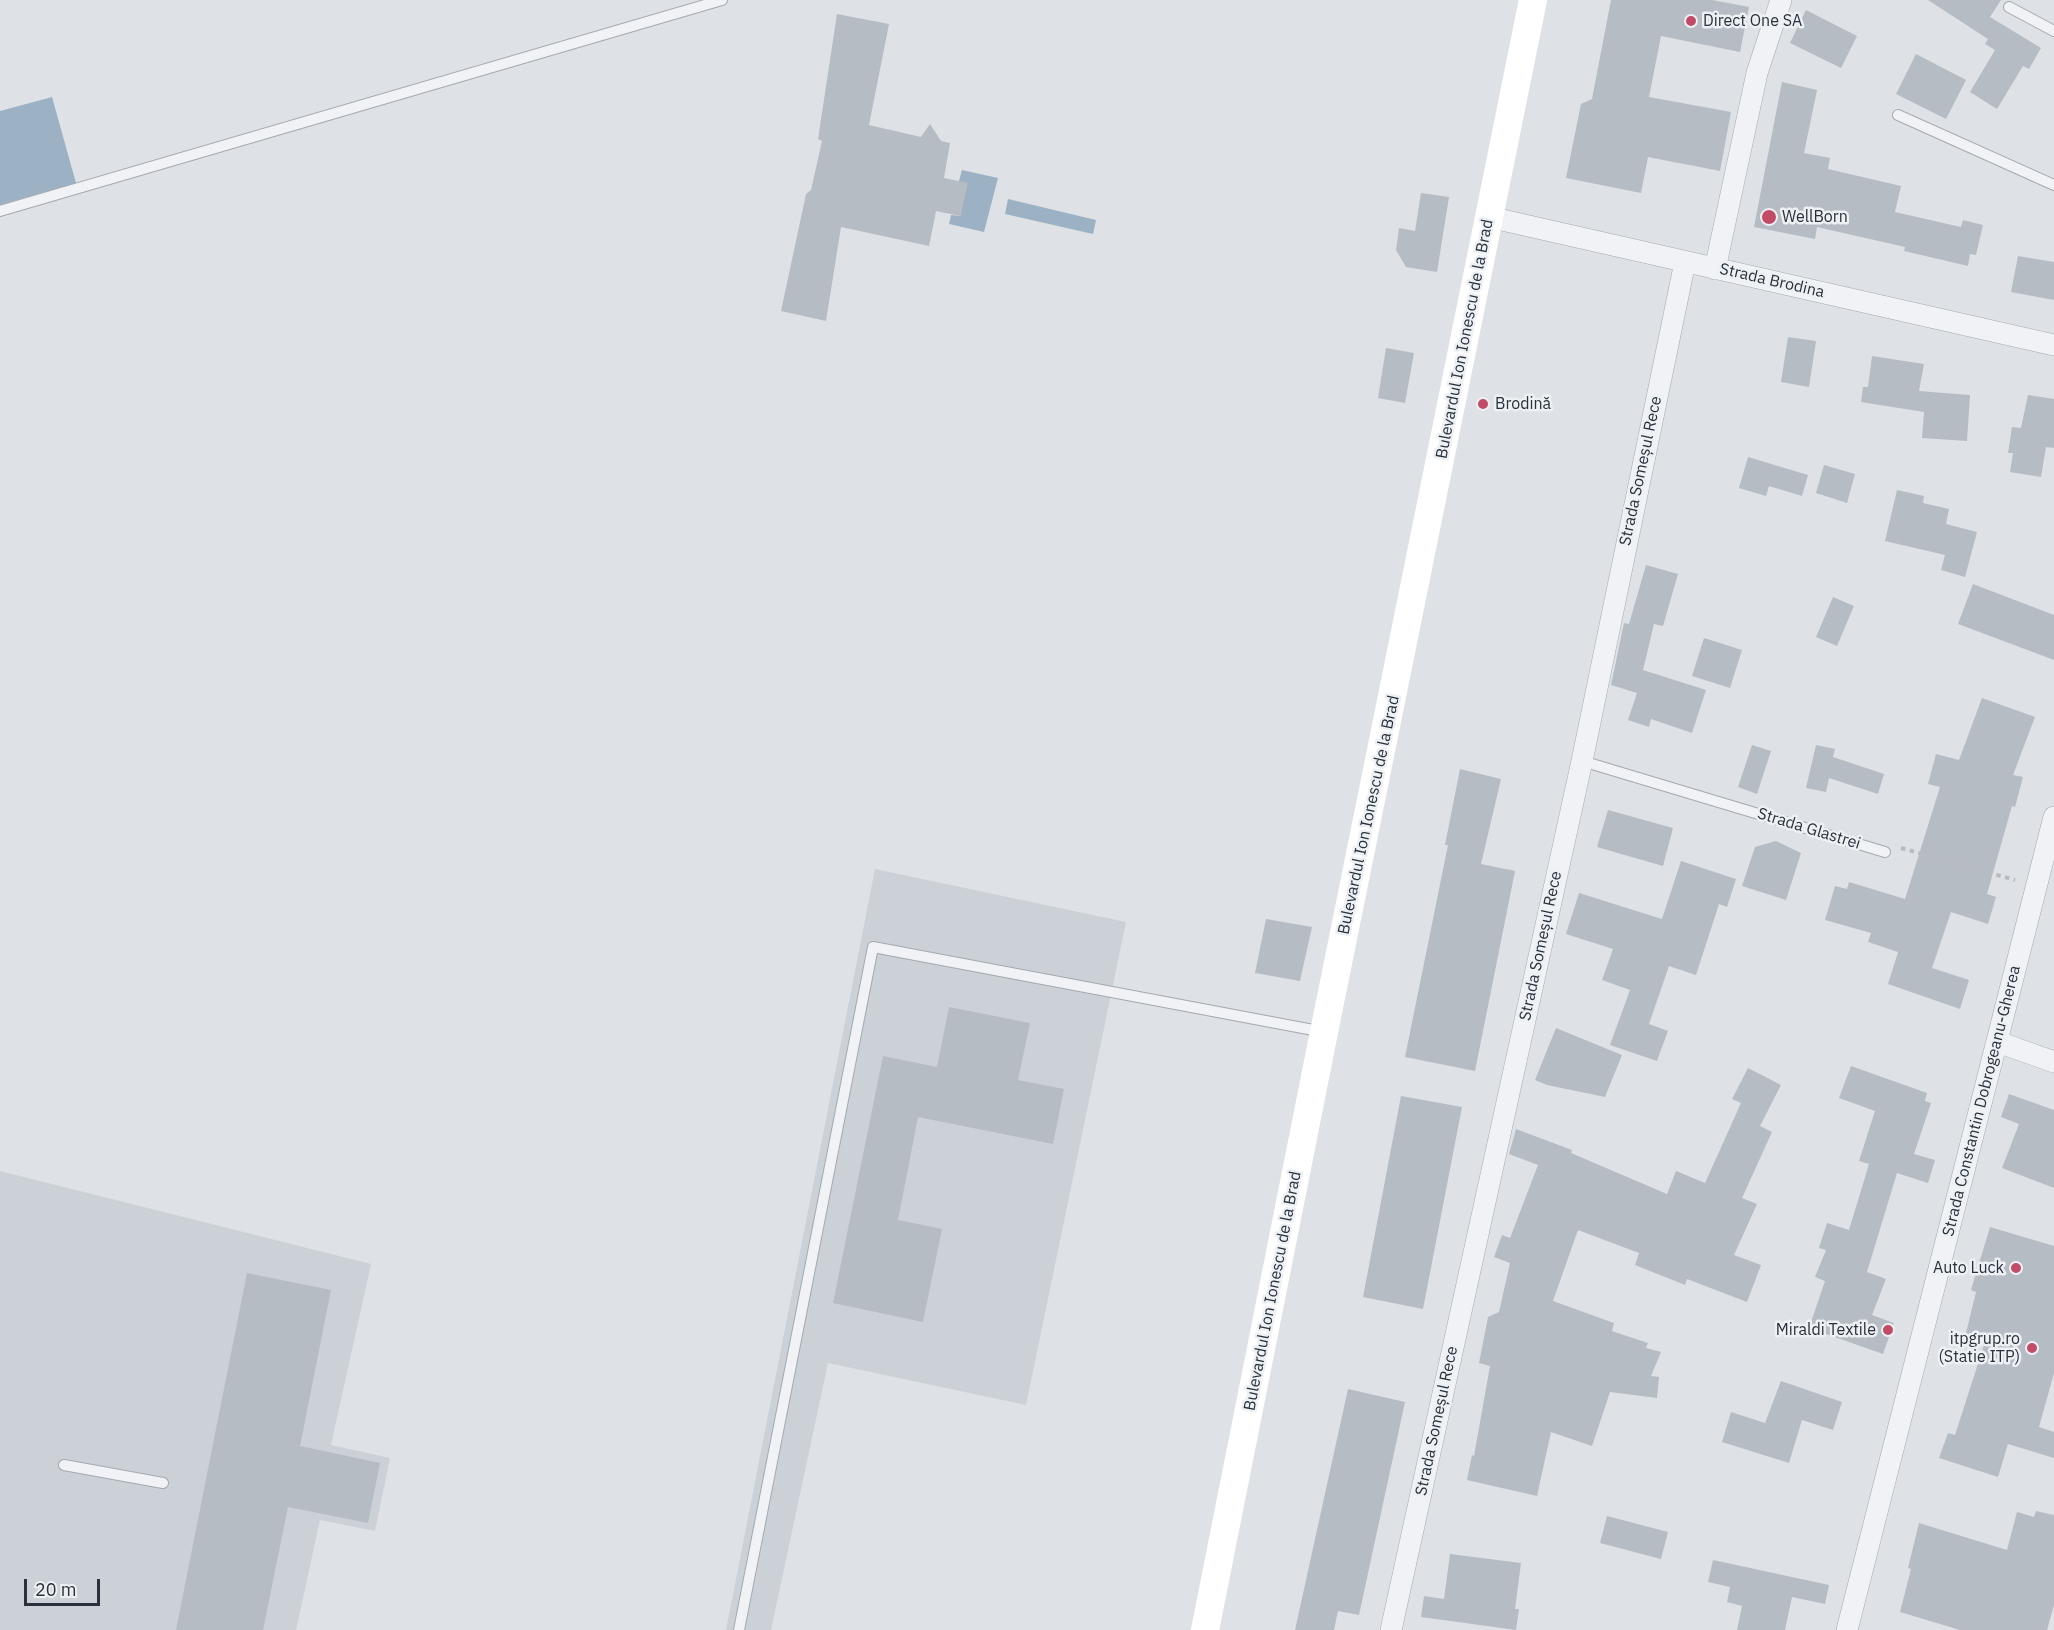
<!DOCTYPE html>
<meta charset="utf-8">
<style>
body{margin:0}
#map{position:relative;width:2054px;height:1630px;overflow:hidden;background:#dee2e6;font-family:"IBM Plex Sans",sans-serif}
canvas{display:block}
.scale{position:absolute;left:24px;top:1579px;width:76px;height:27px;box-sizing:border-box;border:3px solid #29313c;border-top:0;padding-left:8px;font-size:18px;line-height:21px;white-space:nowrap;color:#29313c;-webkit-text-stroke:4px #edf1f4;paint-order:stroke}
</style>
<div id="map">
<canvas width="2054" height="1630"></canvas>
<div class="scale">20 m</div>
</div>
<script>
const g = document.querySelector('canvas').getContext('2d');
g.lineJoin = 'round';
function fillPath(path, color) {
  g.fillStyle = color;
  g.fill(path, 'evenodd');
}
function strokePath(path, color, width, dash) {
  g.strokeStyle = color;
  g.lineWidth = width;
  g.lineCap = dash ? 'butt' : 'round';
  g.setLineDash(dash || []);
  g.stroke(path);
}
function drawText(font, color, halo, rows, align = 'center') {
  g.font = font + ' "IBM Plex Sans",sans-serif';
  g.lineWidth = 5;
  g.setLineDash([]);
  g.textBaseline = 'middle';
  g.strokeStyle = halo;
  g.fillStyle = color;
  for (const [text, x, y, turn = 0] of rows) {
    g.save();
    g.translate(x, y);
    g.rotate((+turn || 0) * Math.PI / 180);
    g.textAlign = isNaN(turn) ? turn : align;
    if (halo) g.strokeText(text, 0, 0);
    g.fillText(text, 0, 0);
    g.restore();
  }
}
fillPath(new Path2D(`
 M 875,869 L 1126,922 L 1026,1405 L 828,1363 L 771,1630 L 726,1630 Z
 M 0,1171 L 371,1264 L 331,1445 L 390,1458 L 375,1531 L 320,1520 L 296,1630 L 0,1630 Z`), '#ccd1d8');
fillPath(new Path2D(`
 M 52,97 L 76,183 L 0,205 L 0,111 Z
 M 962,170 L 998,178 L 984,232 L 949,224 L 951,215 L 960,216 L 963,202 L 959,181 Z
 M 1008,199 L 1096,220 L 1093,234 L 1005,214 Z`), '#9cb2c4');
fillPath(new Path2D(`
 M 1611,0 L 1712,0 L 1749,7 L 1740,52 L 1661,36 L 1649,97 L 1731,112 L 1720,171 L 1648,157 L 1641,193 L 1566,178 L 1581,104 L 1592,99 Z
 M 1928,0 L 2001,0 L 1990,17 L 2041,48 L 2029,69 L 2023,66 L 1997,109 L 1970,92 L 1995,50 L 1985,44 L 1988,39 Z
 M 1806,10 L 1857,36 L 1841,68 L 1790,43 Z
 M 837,14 L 889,24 L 869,125 L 921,137 L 930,124 L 941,141 L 950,143 L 944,178 L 968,183 L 960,216 L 936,211 L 929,246 L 841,227 L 826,321 L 781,311 L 806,194 L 811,190 L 822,141 L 818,139 Z
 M 1916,54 L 1966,80 L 1946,119 L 1896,94 Z
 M 1782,82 L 1817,90 L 1804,153 L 1830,158 L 1828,169 L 1901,186 L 1895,212 L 1961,227 L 1963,220 L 1983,225 L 1976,255 L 1970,254 L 1968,266 L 1904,251 L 1905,247 L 1817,227 L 1815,239 L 1754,227 Z
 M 1421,193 L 1449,197 L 1437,272 L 1406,267 L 1396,250 L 1399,228 L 1415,231 Z
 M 2018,256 L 2054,262 L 2054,300 L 2011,292 Z
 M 1788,337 L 1816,341 L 1809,387 L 1781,382 Z
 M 1386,348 L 1414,353 L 1405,403 L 1378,398 Z
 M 1872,356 L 1924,364 L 1919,391 L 1970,395 L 1967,441 L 1922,438 L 1924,412 L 1861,402 L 1863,387 L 1868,387 Z
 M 2028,395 L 2054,399 L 2054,448 L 2046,447 L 2041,477 L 2010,472 L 2013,453 L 2008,453 L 2012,427 L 2021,428 Z
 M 1748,457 L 1808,475 L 1802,496 L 1769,486 L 1766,496 L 1739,488 Z
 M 1824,465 L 1855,474 L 1847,503 L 1816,493 Z
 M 1897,490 L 1924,496 L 1923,503 L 1949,509 L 1946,524 L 1977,532 L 1965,577 L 1941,570 L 1945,555 L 1885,541 Z
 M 1646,565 L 1678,574 L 1663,626 L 1654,624 L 1643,670 L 1706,690 L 1692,733 L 1651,719 L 1649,727 L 1628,720 L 1637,693 L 1611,685 L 1624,623 L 1629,624 Z
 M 1973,584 L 2054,615 L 2054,660 L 1958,624 Z
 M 1833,597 L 1854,606 L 1837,646 L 1816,637 Z
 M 1704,638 L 1742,650 L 1730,688 L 1692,676 Z
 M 1982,698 L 2035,717 L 2013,775 L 2023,777 L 2015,807 L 2012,806 L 1987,894 L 1996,897 L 1988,924 L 1951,912 L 1932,968 L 1969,980 L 1960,1009 L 1888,984 L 1898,952 L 1868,942 L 1871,933 L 1825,920 L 1835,886 L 1847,889 L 1849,882 L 1905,899 L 1940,787 L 1928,784 L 1936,754 L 1959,760 Z
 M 1752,745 L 1771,751 L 1757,794 L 1738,787 Z
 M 1816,745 L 1835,749 L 1833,757 L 1884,774 L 1878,794 L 1829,778 L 1826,792 L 1806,788 Z
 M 1460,769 L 1501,779 L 1481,864 L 1515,871 L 1475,1071 L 1405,1057 L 1448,845 L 1445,845 Z
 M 1608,810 L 1673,828 L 1663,866 L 1597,847 Z
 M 1776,841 L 1801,853 L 1786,900 L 1742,886 L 1755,847 Z
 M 1681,861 L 1736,879 L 1727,907 L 1719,904 L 1696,975 L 1669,966 L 1649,1024 L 1668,1031 L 1657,1061 L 1610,1045 L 1630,990 L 1602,980 L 1613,949 L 1566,934 L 1579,893 L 1662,919 Z
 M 1266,919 L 1312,927 L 1300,981 L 1255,973 Z
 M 949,1007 L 1030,1023 L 1018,1080 L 1064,1089 L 1053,1144 L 918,1117 L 898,1220 L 942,1229 L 923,1322 L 833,1303 L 883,1056 L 937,1067 Z
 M 1556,1028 L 1622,1055 L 1605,1097 L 1547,1085 L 1535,1080 Z
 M 1851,1066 L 1927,1093 L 1925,1101 L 1931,1103 L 1914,1154 L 1935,1160 L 1928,1183 L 1897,1173 L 1867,1272 L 1886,1279 L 1872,1315 L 1894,1323 L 1883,1354 L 1809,1328 L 1825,1281 L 1815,1277 L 1826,1250 L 1819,1248 L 1827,1223 L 1849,1230 L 1869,1164 L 1859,1161 L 1875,1111 L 1839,1098 Z
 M 1748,1068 L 1781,1085 L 1760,1126 L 1772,1132 L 1742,1198 L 1757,1204 L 1734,1255 L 1761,1265 L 1747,1302 L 1687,1279 L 1685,1285 L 1635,1265 L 1639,1253 L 1578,1230 L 1553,1301 L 1614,1323 L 1612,1331 L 1648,1343 L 1646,1348 L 1661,1352 L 1651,1376 L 1659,1377 L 1657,1398 L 1610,1392 L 1592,1446 L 1551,1432 L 1537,1496 L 1467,1480 L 1472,1455 L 1474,1456 L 1490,1366 L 1479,1363 L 1488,1317 L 1499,1312 L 1510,1263 L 1494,1257 L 1502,1235 L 1510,1238 L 1538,1165 L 1509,1154 L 1516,1129 L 1572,1150 L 1571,1153 L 1667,1194 L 1676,1171 L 1705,1183 L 1741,1103 L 1732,1099 Z
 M 2009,1094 L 2054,1110 L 2054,1188 L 2002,1168 L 2019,1124 L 2001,1117 Z
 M 1401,1096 L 1462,1107 L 1423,1309 L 1363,1297 Z
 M 1990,1227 L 2054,1246 L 2054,1373 L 2039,1427 L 2054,1432 L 2054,1458 L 2008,1444 L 1998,1477 L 1939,1458 L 1948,1433 L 1955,1435 L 1985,1342 L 1965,1337 L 1976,1292 L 1971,1290 Z
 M 247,1273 L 331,1290 L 300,1446 L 380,1463 L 368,1523 L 288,1507 L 263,1630 L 176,1630 Z
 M 1781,1381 L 1842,1402 L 1833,1430 L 1802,1420 L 1789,1463 L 1722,1442 L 1731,1412 L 1765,1423 Z
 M 1348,1389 L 1405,1402 L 1359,1615 L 1338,1611 L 1334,1630 L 1295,1630 Z
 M 2036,1511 L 2054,1515 L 2054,1605 L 2047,1630 L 1960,1630 L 1900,1612 L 1911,1569 L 1908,1568 L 1919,1523 L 2007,1550 L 2017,1512 L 2034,1517 Z
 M 1607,1516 L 1668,1532 L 1661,1559 L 1600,1543 Z
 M 1450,1554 L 1521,1563 L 1515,1609 L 1519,1609 L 1516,1630 L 1421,1617 L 1424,1596 L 1444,1599 Z
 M 1713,1560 L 1829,1585 L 1825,1604 L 1792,1597 L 1785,1630 L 1737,1630 L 1742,1606 L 1727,1602 L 1730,1587 L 1708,1582 Z`), '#b6bcc3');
const lane = new Path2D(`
 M 2009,7 L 2054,31
 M 1898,115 L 2054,185
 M 0,211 L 722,0
 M 1582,761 L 1885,852
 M 64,1465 L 163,1483
 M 739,1630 L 873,947 L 1324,1032`);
const street = new Path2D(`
 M 1489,217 L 2054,345
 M 1715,269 L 1757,73 L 1781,0
 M 1998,1042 L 2054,1062
 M 1391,1630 L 1582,761 L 1685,262
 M 1847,1630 L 2054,817`);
strokePath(lane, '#a4a9b0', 12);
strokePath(street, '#a4a9b0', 22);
strokePath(new Path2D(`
 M 1901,848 L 2015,880`), '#b8bcc1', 4, [4.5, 4.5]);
strokePath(lane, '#f0f2f5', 10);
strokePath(street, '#f0f2f5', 21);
strokePath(new Path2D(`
 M 1205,1630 L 1324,1032 L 1533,0`), '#fff', 28);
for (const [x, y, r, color] of [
 [1691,21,6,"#c24c67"],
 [1769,217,8,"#c24c67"],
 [1483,404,6,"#c24c67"],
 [2016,1268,6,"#c24c67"],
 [1888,1330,6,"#c24c67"],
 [2032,1348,6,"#c24c67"]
]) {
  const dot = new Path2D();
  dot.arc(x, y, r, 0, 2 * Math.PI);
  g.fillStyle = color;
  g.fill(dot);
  strokePath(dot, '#edf1f4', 2);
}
drawText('16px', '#29313c', '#edf1f4', [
 ["Direct One SA",1703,21],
 ["WellBorn",1782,217],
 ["Brodină",1495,404],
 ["Auto Luck",2004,1268,"right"],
 ["Miraldi Textile",1876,1330,"right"],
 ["itpgrup.ro",2020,1339,"right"],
 ["(Statie ITP)",2020,1357,"right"]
], 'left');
drawText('16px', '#29313c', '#edf1f4', [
 ["Strada Brodina",1772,281,13],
 ["Bulevardul Ion Ionescu de la Brad",1465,339,-79],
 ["Strada Someșul Rece",1641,471,-78],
 ["Bulevardul Ion Ionescu de la Brad",1369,815,-78],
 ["Strada Glastrei",1809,829,17],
 ["Strada Someșul Rece",1541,946,-78],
 ["Strada Constantin Dobrogeanu-Gherea",1982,1101,-76],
 ["Bulevardul Ion Ionescu de la Brad",1273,1291,-79],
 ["Strada Someșul Rece",1437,1421,-78]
]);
</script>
